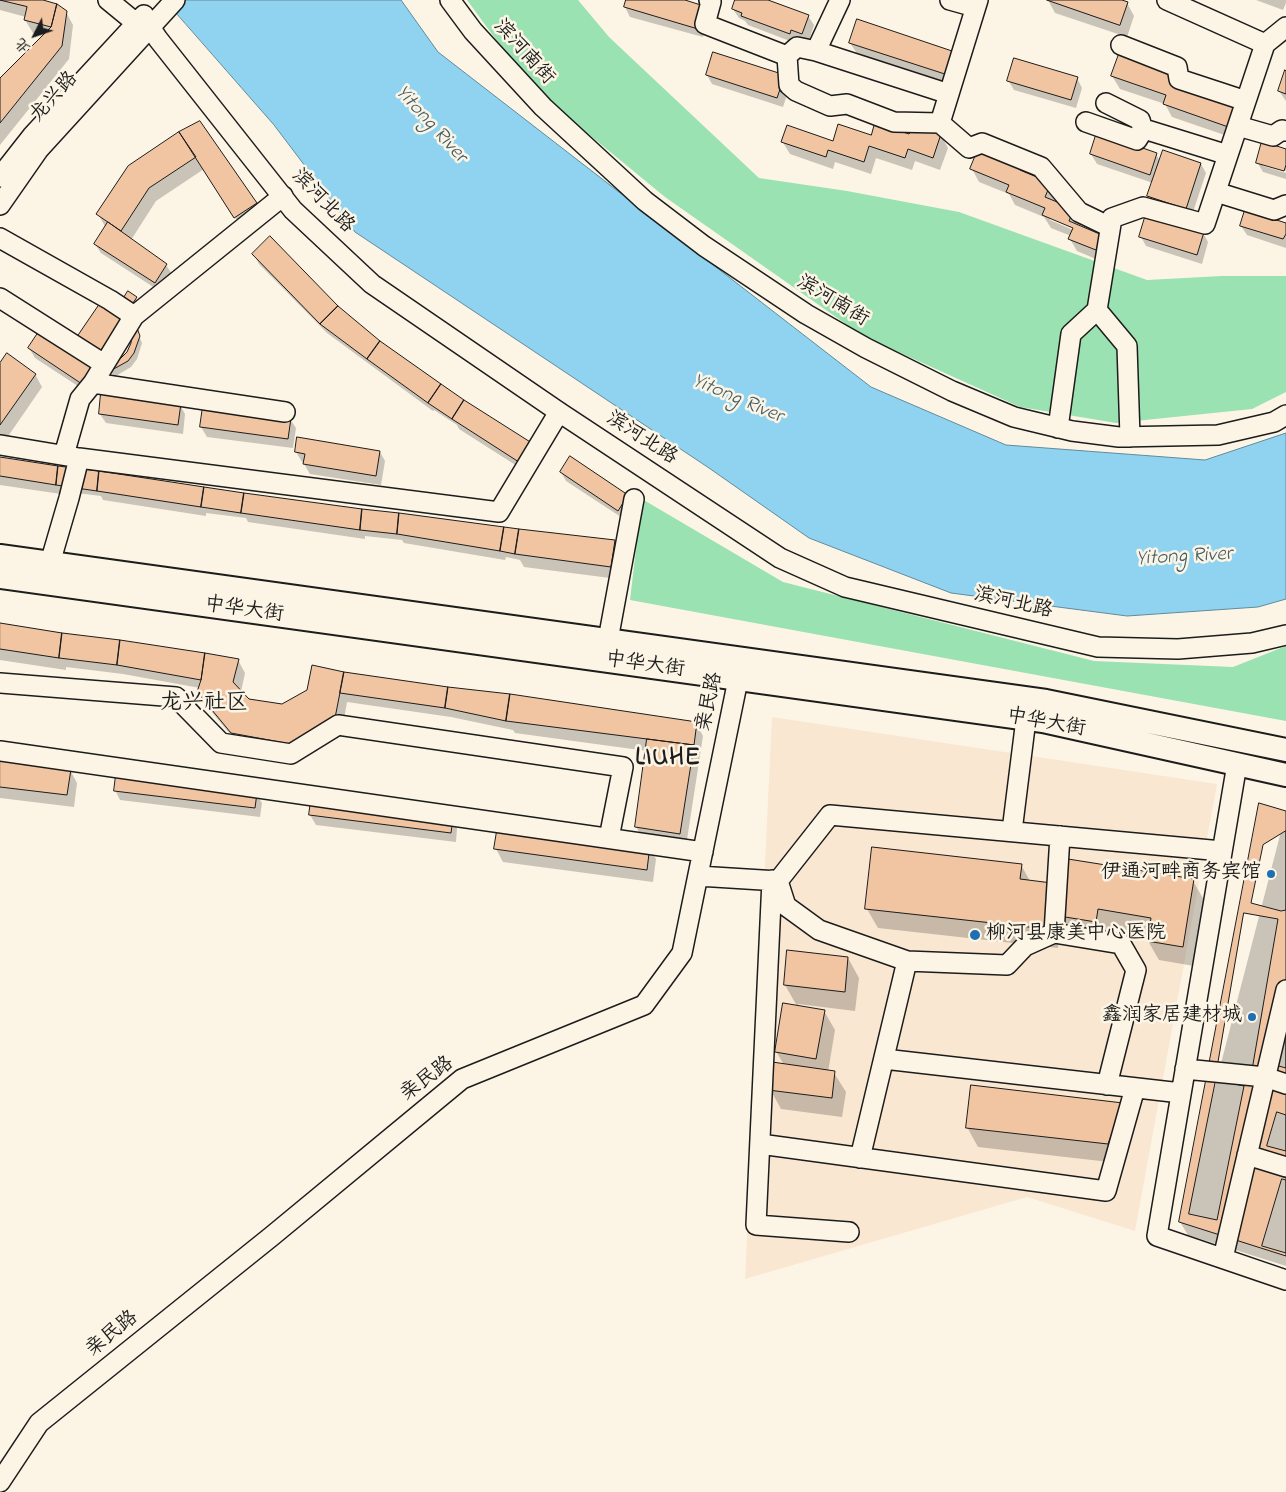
<!DOCTYPE html>
<meta charset="utf-8">
<style>
body{margin:0}
#map{position:relative;width:1286px;height:1492px;overflow:hidden;background:#fcf5e5;font-family:"Indie Flower","LXGW WenKai TC",sans-serif}
canvas{display:block}
.north{position:absolute;left:10px;top:10px;width:50px;height:50px;-webkit-text-stroke:4px #fcf5e5;paint-order:stroke;rotate:229deg;font-size:14px;font-weight:700;line-height:20px;text-align:center;color:#1c1c1c}
.north::after{content:'';display:block;margin:auto;width:18px;height:22px;background:#1c1c1c;clip-path:polygon(50% 0,100% 100%,50% 72%,0 100%)}
</style>
<div id="map">
<canvas width="1286" height="1492"></canvas>
<div class="north">北</div>
</div>
<script>
const g = document.querySelector('canvas').getContext('2d');
g.lineJoin = 'round';
function fillPath(path, color) {
  g.fillStyle = color;
  g.fill(path, 'evenodd');
}
function strokePath(path, color, width, dash) {
  g.strokeStyle = color;
  g.lineWidth = width;
  g.lineCap = dash ? 'butt' : 'round';
  g.setLineDash(dash || []);
  g.stroke(path);
}
function drawText(font, color, halo, rows, align = 'center') {
  g.font = font + ' "Indie Flower","LXGW WenKai TC",sans-serif';
  g.lineWidth = 5;
  g.setLineDash([]);
  g.textBaseline = 'middle';
  g.strokeStyle = halo;
  g.fillStyle = color;
  for (const [text, x, y, turn = 0] of rows) {
    g.save();
    g.translate(x, y);
    g.rotate((+turn || 0) * Math.PI / 180);
    g.textAlign = isNaN(turn) ? turn : align;
    if (halo) g.strokeText(text, 0, 0);
    g.fillText(text, 0, 0);
    g.restore();
  }
}
fillPath(new Path2D(`
 M 772,717 L 1217,784 L 1135,1231 L 1027,1197 L 745,1279 Z`), '#f9e7d1');
fillPath(new Path2D(`
 M 467,0 L 578,0 L 609,37 L 759,178 L 847,191 L 959,212 L 1147,280 L 1222,276 L 1286,276 L 1286,392 L 1252,409 L 1116,423 L 1020,407 L 863,336 L 665,197 L 530,86 Z
 M 642,499 L 783,582 L 1094,661 L 1233,667 L 1286,646 L 1286,721 L 630,600 Z`), '#9ae2b1');
const water = new Path2D(`
 M 165,0 L 401,0 L 438,52 L 871,387 L 1006,445 L 1205,460 L 1286,433 L 1286,599 L 1258,607 L 1127,616 L 951,593 L 809,538 L 709,468 L 355,232 L 274,125 Z`);
fillPath(water, '#8fd3f0');
strokePath(water, '#618a9b', 1);
fillPath(new Path2D(`
 M 0,0 L 42,0 L 66,12 L 73,25 L 69,59 L 0,145 L 0,80 L 44,36 L 33,33 L 25,20 L 26,17 L 0,10 Z
 M 627,0 L 680,0 L 709,16 L 703,37 L 630,17 L 625,7 Z
 M 737,0 L 764,0 L 808,16 L 814,25 L 808,43 L 795,43 L 748,25 L 745,21 L 739,18 L 733,9 Z
 M 1048,0 L 1118,0 L 1127,3 L 1134,16 L 1127,37 L 1055,13 Z
 M 1256,0 L 1286,0 L 1286,3 L 1283,10 Z
 M 850,43 L 957,54 L 958,89 L 858,55 Z
 M 1286,72 L 1286,101 L 1279,91 Z
 M 707,75 L 790,85 L 783,107 L 712,84 Z
 M 1112,76 L 1242,106 L 1242,141 L 1172,117 L 1165,104 L 1120,89 Z
 M 1077,78 L 1082,88 L 1076,108 L 1014,90 L 1008,80 Z
 M 179,133 L 256,203 L 263,216 L 243,230 L 204,169 L 156,201 L 131,240 L 166,265 L 172,274 L 161,292 L 101,253 L 95,244 L 106,228 L 98,214 Z
 M 941,135 L 948,148 L 940,170 L 915,161 L 912,170 L 876,158 L 871,174 L 835,162 L 833,169 L 790,154 L 782,141 L 834,142 L 871,137 Z
 M 1286,150 L 1286,171 L 1263,163 L 1263,166 L 1286,173 L 1286,179 L 1263,172 L 1257,162 Z
 M 1091,154 L 1156,154 L 1160,161 L 1201,164 L 1206,173 L 1191,218 L 1154,205 L 1149,196 L 1153,183 L 1097,164 Z
 M 1022,164 L 1028,175 L 1057,197 L 1055,202 L 1081,223 L 1079,227 L 1109,249 L 1103,262 L 1077,251 L 1070,239 L 1071,236 L 1051,228 L 1044,217 L 1015,205 L 1009,194 L 979,182 L 972,169 ZM 1050,218 L 1079,229 L 1078,232 L 1050,220 Z
 M 1286,224 L 1286,248 L 1247,235 L 1241,226 Z
 M 1203,233 L 1208,242 L 1202,264 L 1146,246 L 1141,237 Z
 M 254,254 L 440,385 L 534,446 L 528,473 L 459,429 L 457,425 L 434,410 L 433,411 L 327,333 L 259,264 Z
 M 136,298 L 142,307 L 90,394 L 35,358 L 29,348 L 78,338 Z
 M 139,336 L 142,343 L 137,359 L 131,367 L 114,377 L 111,371 L 111,365 L 122,359 L 128,353 Z
 M 0,365 L 35,374 L 42,387 L 0,448 Z
 M 180,405 L 185,414 L 183,434 L 106,423 L 100,414 Z
 M 290,419 L 296,428 L 293,448 L 207,437 L 201,427 Z
 M 296,452 L 380,452 L 385,461 L 381,485 L 310,474 L 304,464 L 305,462 L 302,462 Z
 M 0,459 L 362,510 L 614,541 L 621,554 L 618,579 L 524,567 L 520,560 L 506,557 L 505,560 L 404,543 L 402,540 L 365,536 L 365,539 L 248,522 L 246,518 L 206,513 L 206,516 L 103,500 L 101,496 L 61,491 L 61,494 L 0,485 Z
 M 561,472 L 627,496 L 624,519 L 566,481 Z
 M 0,624 L 238,660 L 245,673 L 241,692 L 248,700 L 282,705 L 308,691 L 313,666 L 344,673 L 696,723 L 703,736 L 686,846 L 644,840 L 636,827 L 647,751 L 515,733 L 513,730 L 451,717 L 347,702 L 342,731 L 303,757 L 239,745 L 206,705 L 199,692 L 200,688 L 123,674 L 66,667 L 66,670 L 0,660 Z
 M 0,762 L 70,770 L 77,783 L 74,807 L 0,798 Z
 M 115,790 L 256,794 L 262,803 L 260,817 L 120,800 Z
 M 312,802 L 452,819 L 457,828 L 456,842 L 316,825 L 310,815 Z
 M 1286,812 L 1286,1266 L 1188,1235 L 1180,1222 Z
 M 649,847 L 656,859 L 653,882 L 503,862 L 496,849 Z
 M 1021,865 L 1030,881 L 1052,884 L 1193,881 L 1204,900 L 1194,966 L 1159,960 L 1148,941 L 1149,935 L 1108,928 L 1106,941 L 1071,935 L 1061,918 L 1058,948 L 878,928 L 867,909 Z
 M 848,958 L 859,978 L 855,1011 L 798,1004 L 797,1006 L 785,985 Z
 M 824,1011 L 835,1030 L 828,1072 L 834,1073 L 846,1092 L 842,1117 L 781,1109 L 770,1089 L 784,1065 L 776,1051 Z
 M 1123,1104 L 1118,1163 L 978,1147 L 967,1127 Z`), '#0003');
const building = new Path2D(`
 M 0,0 L 43,0 L 57,4 L 51,27 L 24,20 L 27,7 Z
 M 626,0 L 685,0 L 704,6 L 698,29 L 624,7 Z
 M 735,0 L 768,0 L 809,15 L 802,34 L 791,30 L 790,34 L 741,16 L 742,13 L 732,9 Z
 M 1047,0 L 1122,0 L 1128,2 L 1120,25 Z
 M 57,4 L 67,11 L 62,46 L 0,123 L 0,78 L 51,27 Z
 M 857,19 L 958,53 L 951,76 L 849,43 Z
 M 713,52 L 785,75 L 777,98 L 706,75 Z
 M 1119,54 L 1173,72 L 1242,105 L 1234,129 L 1163,104 L 1166,95 L 1111,76 Z
 M 1014,58 L 1078,77 L 1071,100 L 1007,81 Z
 M 1285,70 L 1286,71 L 1286,94 L 1278,91 Z
 M 200,121 L 257,203 L 234,218 L 179,132 Z
 M 875,123 L 909,134 L 917,125 L 941,134 L 933,158 L 908,149 L 905,158 L 869,146 L 864,162 L 828,150 L 826,157 L 781,142 L 787,125 L 833,141 L 838,124 L 871,135 Z
 M 179,132 L 196,157 L 149,188 L 121,231 L 96,214 L 128,166 Z
 M 1097,132 L 1157,153 L 1150,175 L 1090,154 Z
 M 1262,141 L 1286,149 L 1286,165 L 1284,171 L 1256,163 Z
 M 980,145 L 1023,163 L 1020,170 L 1051,183 L 1045,197 L 1074,209 L 1069,221 L 1102,235 L 1096,250 L 1068,239 L 1073,228 L 1042,215 L 1045,208 L 1006,192 L 1009,185 L 970,169 Z
 M 1163,150 L 1201,163 L 1186,209 L 1147,196 Z
 M 1245,210 L 1286,223 L 1286,234 L 1283,239 L 1240,226 Z
 M 1146,214 L 1204,232 L 1197,255 L 1139,237 Z
 M 108,222 L 167,264 L 155,283 L 94,244 Z
 M 270,236 L 338,306 L 320,324 L 252,254 Z
 M 128,291 L 137,297 L 93,362 L 76,338 L 102,300 L 116,309 Z
 M 338,306 L 380,341 L 367,359 L 320,324 Z
 M 137,328 L 140,336 L 134,353 L 128,361 L 110,371 L 109,364 L 121,358 L 127,352 L 131,343 L 132,330 Z
 M 40,330 L 97,368 L 85,386 L 28,348 Z
 M 380,341 L 441,384 L 428,403 L 367,359 Z
 M 7,353 L 36,374 L 0,425 L 0,363 Z
 M 441,384 L 464,400 L 452,419 L 428,403 Z
 M 101,393 L 181,403 L 178,425 L 99,414 Z
 M 464,400 L 535,445 L 522,464 L 452,419 Z
 M 203,406 L 291,418 L 288,439 L 200,427 Z
 M 297,437 L 380,451 L 376,476 L 303,464 L 305,454 L 295,452 Z
 M 570,456 L 628,495 L 618,511 L 560,472 Z
 M 0,457 L 58,466 L 56,485 L 0,476 Z
 M 58,466 L 99,471 L 97,491 L 56,485 Z
 M 99,471 L 204,487 L 201,507 L 97,491 Z
 M 204,487 L 244,493 L 241,513 L 201,507 Z
 M 244,493 L 362,509 L 360,530 L 241,513 Z
 M 362,509 L 399,513 L 397,534 L 360,530 Z
 M 399,513 L 504,527 L 500,551 L 397,534 Z
 M 504,527 L 519,529 L 515,554 L 500,551 Z
 M 519,529 L 615,540 L 611,567 L 515,554 Z
 M 0,623 L 62,633 L 59,658 L 0,649 Z
 M 62,633 L 120,640 L 117,665 L 59,658 Z
 M 120,640 L 205,653 L 201,680 L 117,665 Z
 M 205,653 L 239,659 L 233,682 L 249,699 L 282,704 L 307,690 L 312,665 L 344,672 L 335,718 L 296,745 L 231,733 L 197,692 L 201,680 Z
 M 344,672 L 448,687 L 445,708 L 340,693 Z
 M 448,687 L 510,694 L 506,721 L 445,708 Z
 M 510,694 L 697,722 L 694,745 L 506,721 Z
 M 647,739 L 694,745 L 680,834 L 635,827 Z
 M 0,760 L 71,769 L 67,795 L 0,787 Z
 M 116,775 L 257,793 L 255,808 L 114,791 Z
 M 311,800 L 453,818 L 451,833 L 309,815 Z
 M 1259,803 L 1286,811 L 1286,1256 L 1179,1222 Z
 M 498,825 L 650,845 L 647,870 L 494,849 Z
 M 1286,831 L 1286,910 L 1281,911 L 1251,903 L 1263,845 Z
 M 872,847 L 1022,864 L 1020,879 L 1052,883 L 1047,929 L 865,909 Z
 M 1068,859 L 1194,879 L 1183,947 L 1147,941 L 1151,918 L 1098,909 L 1096,922 L 1059,916 Z
 M 1244,913 L 1278,919 L 1252,1070 L 1218,1064 Z
 M 787,950 L 848,957 L 845,992 L 784,985 Z
 M 783,1003 L 825,1010 L 816,1059 L 775,1052 Z
 M 1286,1025 L 1286,1068 L 1275,1065 Z
 M 772,1062 L 835,1071 L 832,1098 L 768,1090 Z
 M 1216,1080 L 1244,1086 L 1217,1220 L 1189,1214 Z
 M 971,1085 L 1123,1103 L 1108,1144 L 966,1128 Z
 M 1277,1112 L 1286,1115 L 1286,1151 L 1267,1146 Z
 M 1282,1179 L 1286,1180 L 1286,1253 L 1262,1246 Z`);
fillPath(building, '#f2c5a2');
strokePath(building, '#1c1c1c', 1);
const minor = new Path2D(`
 M 108,0 L 136,23 L 150,27 L 158,39 L 293,210 L 372,284 L 559,412 L 780,558 L 845,587 L 1098,647 L 1178,649 L 1252,643 L 1286,635
 M 450,0 L 473,31 L 543,107 L 645,201 L 704,246 L 806,314 L 866,348 L 952,391 L 1014,417 L 1072,431 L 1119,437 L 1218,435 L 1274,422 L 1286,415
 M 709,0 L 711,2 L 705,24 L 787,56
 M 840,0 L 816,51 L 797,47 L 787,56 L 789,85 L 796,91 L 830,106 L 847,104 L 894,122 L 940,123 L 969,148 L 982,143 L 1041,167 L 1079,212 L 1110,227
 M 950,0 L 975,7
 M 1167,0 L 1265,44 L 1286,27
 M 1121,45 L 1177,67 L 1179,79 L 1246,101
 M 816,51 L 949,94
 M 1106,103 L 1140,120 L 1143,130
 M 1086,122 L 1137,140 L 1144,129 L 1228,155
 M 940,123 L 978,0
 M 1238,126 L 1273,136 L 1282,130 L 1286,131
 M 0,177 L 32,136 L 144,15
 M 1216,192 L 1274,210 L 1286,205
 M 283,196 L 134,316 L 93,383 L 285,412
 M 0,205 L 39,149 L 175,0
 M 0,238 L 110,300 L 134,316
 M 0,298 L 104,364
 M 1097,310 L 1127,346 L 1130,437
 M 1058,428 L 1071,334 L 1097,310 L 1112,218 L 1143,207 L 1205,224 L 1265,44
 M 1,445 L 79,458 L 499,512 L 559,412
 M 64,455 L 80,399 L 93,383
 M 50,563 L 69,498 L 79,458
 M 608,640 L 634,499
 M 0,683 L 176,697 L 221,743 L 291,754 L 338,725 L 623,767 L 609,838
 M 0,751 L 703,852
 M 1237,764 L 1157,1236 L 1286,1280
 M 1012,831 L 1026,719
 M 698,876 L 778,881
 M 772,880 L 756,1225 L 849,1232
 M 1054,933 L 1060,836
 M 907,961 L 1007,965 L 1025,946 L 1054,933 L 1121,944 L 1136,970 L 1107,1085
 M 884,1059 L 1181,1093
 M 1185,1069 L 1265,1077 L 1286,1084
 M 760,1144 L 1106,1191 L 1135,1088
 M 1247,1155 L 1286,1167
 M 860,1158 L 907,961 L 819,930 L 786,906 L 778,881 L 830,815 L 1222,851
 M 1223,1258 L 1286,990
 M 0,1482 L 39,1423 L 272,1236 L 462,1079 L 644,1005 L 682,953 L 741,665`);
const major = new Path2D(`
 M 0,556 L 1046,701 L 1286,750
 M 0,577 L 1043,721 L 1286,775`);
strokePath(minor, '#1c1c1c', 22);
strokePath(major, '#1c1c1c', 26);
strokePath(minor, '#fcf5e5', 19);
strokePath(major, '#fcf5e5', 22);
for (const [x, y, r, color] of [
 [1271,874,5,"#1f6fb2"],
 [975,935,6,"#1f6fb2"],
 [1252,1017,5,"#1f6fb2"]
]) {
  const dot = new Path2D();
  dot.arc(x, y, r, 0, 2 * Math.PI);
  g.fillStyle = color;
  g.fill(dot);
  strokePath(dot, '#fcf5e5', 2);
}
drawText('20px', '#1c1c1c', '#fcf5e5', [
 ["滨河南街",523,53,48],
 ["龙兴路",55,98,-48],
 ["滨河北路",322,202,46],
 ["滨河南街",832,302,31],
 ["滨河北路",641,439,33],
 ["滨河北路",1013,604,13],
 ["中华大街",244,611,8],
 ["中华大街",645,666,8],
 ["亲民路",711,702,-78],
 ["中华大街",1046,724,10],
 ["亲民路",428,1080,-37],
 ["亲民路",113,1335,-39]
]);
drawText('20px', '#1c1c1c', '#fcf5e5', [
 ["伊通河畔商务宾馆",1261,874],
 ["柳河县康美中心医院",986,935,"left"],
 ["鑫润家居建材城",1242,1017]
], 'right');
drawText('italic 21px', '#445c66', '#fcf5e5', [
 ["Yitong River",430,125,48],
 ["Yitong River",737,400,23],
 ["Yitong River",1184,558,-3]
]);
drawText('22px', '#1c1c1c', '#fcf5e5', [
 ["龙兴社区",204,704]
]);
g.letterSpacing = '1px';
drawText('bold 25px', '#1c1c1c', '#fcf5e5', [
 ["LIUHE",668,760]
]);
g.letterSpacing = '0px';
</script>
